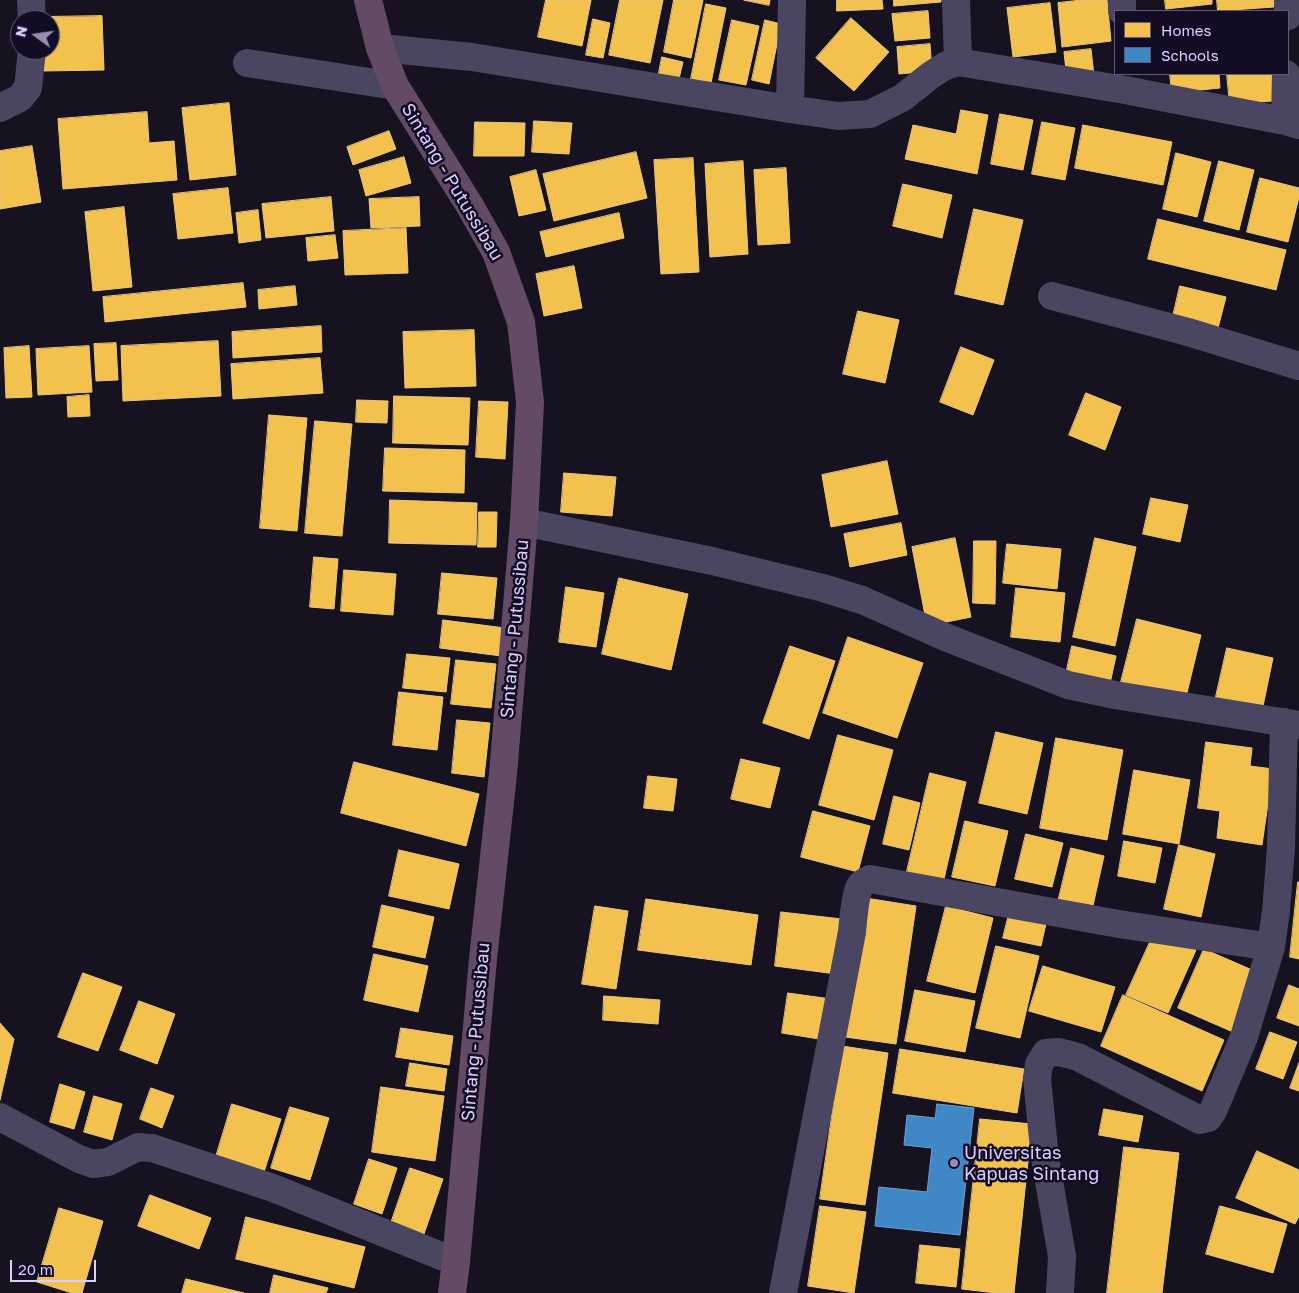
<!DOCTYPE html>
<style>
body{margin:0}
#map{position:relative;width:1299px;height:1293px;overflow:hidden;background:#16121f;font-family:"Golos Text",sans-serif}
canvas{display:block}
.legend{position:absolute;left:1114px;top:10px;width:175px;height:65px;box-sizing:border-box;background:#130c25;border:1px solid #635a7c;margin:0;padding:6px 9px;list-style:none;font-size:15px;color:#dbcfff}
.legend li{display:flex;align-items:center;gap:10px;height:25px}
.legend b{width:25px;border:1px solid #635a7c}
.north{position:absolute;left:10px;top:10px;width:50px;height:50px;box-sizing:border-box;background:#130c25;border:1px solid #635a7c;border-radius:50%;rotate:284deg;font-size:14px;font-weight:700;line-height:20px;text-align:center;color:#dbcfff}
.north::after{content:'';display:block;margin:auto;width:18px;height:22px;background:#968db1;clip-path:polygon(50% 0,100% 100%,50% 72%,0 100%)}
.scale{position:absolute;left:10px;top:1260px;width:86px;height:22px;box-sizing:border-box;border:2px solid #dbcfff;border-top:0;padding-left:6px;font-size:15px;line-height:18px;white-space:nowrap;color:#dbcfff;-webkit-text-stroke:4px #130c25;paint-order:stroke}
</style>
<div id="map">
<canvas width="1299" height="1293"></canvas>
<ul class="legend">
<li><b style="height:14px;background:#f2c14e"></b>Homes</li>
<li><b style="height:14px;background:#3f88c5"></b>Schools</li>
</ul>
<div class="north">N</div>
<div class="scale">20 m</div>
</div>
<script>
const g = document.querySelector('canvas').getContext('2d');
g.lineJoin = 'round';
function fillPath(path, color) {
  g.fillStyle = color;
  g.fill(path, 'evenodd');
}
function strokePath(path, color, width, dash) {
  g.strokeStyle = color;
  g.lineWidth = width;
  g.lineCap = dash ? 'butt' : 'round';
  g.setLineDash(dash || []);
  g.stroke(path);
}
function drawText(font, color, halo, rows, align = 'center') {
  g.font = font + ' "Golos Text",sans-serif';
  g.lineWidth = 5;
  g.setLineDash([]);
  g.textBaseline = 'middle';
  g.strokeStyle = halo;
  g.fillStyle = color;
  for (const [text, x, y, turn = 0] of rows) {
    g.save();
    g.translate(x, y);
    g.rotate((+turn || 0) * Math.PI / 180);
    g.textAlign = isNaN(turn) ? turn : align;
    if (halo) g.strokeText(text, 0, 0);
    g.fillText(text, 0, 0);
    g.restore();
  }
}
const homes = new Path2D(`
 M 546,0 L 591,0 L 582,46 L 538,37 Z
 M 620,0 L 663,0 L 650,63 L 609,55 Z
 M 674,0 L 703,0 L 691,58 L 664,52 Z
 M 744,0 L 770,0 L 769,5 Z
 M 837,0 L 882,0 L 883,9 L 837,11 Z
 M 894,0 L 941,0 L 941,2 L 894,6 Z
 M 1082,0 L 1107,0 L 1111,41 L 1062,47 L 1058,3 Z
 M 1165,0 L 1212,0 L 1212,4 L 1166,9 Z
 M 1217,0 L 1274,0 L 1274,7 L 1218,11 Z
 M 1050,3 L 1056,52 L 1013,57 L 1007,8 Z
 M 706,4 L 726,8 L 711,83 L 691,79 Z
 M 928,11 L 930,38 L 895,41 L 892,14 Z
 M 102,16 L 104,70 L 44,71 L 44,50 L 50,50 L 50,20 L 44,20 L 44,17 Z
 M 851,18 L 889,52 L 854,91 L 816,58 Z
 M 593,19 L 610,23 L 603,58 L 586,55 Z
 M 732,20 L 759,26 L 746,85 L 719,80 Z
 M 765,20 L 781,24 L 769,84 L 752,80 Z
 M 930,44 L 932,71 L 899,74 L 897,47 Z
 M 1091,49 L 1094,76 L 1067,80 L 1064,52 Z
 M 662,57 L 683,62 L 678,83 L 658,78 Z
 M 1170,74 L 1219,74 L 1220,88 L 1172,93 Z
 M 1227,74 L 1279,74 L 1282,100 L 1230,105 Z
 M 229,103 L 236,175 L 190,180 L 182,108 Z
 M 961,110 L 988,115 L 977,174 L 905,159 L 913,125 L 956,134 Z
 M 147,112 L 149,143 L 174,141 L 177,180 L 63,189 L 58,119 Z
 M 1000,114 L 1033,120 L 1023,170 L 991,164 Z
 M 534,121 L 572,123 L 569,154 L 532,152 Z
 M 475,122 L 525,123 L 524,156 L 474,156 Z
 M 1042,122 L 1075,128 L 1065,180 L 1032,174 Z
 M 1083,125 L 1172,142 L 1163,185 L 1075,168 Z
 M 389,131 L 396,149 L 353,165 L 347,147 Z
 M 32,146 L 41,202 L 0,209 L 0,151 Z
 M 636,152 L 647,198 L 554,221 L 543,174 Z
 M 1176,153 L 1211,162 L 1197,217 L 1163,209 Z
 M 404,157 L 411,183 L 366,196 L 359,170 Z
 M 693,158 L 699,272 L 661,274 L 654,160 Z
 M 743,161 L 748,254 L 710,257 L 705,164 Z
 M 1219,161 L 1254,170 L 1239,230 L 1204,221 Z
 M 786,168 L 790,243 L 758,245 L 754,170 Z
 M 536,170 L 546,210 L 519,216 L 510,177 Z
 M 1260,178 L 1299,188 L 1299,197 L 1288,242 L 1247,232 Z
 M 903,184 L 952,195 L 942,238 L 893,226 Z
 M 228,188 L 233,233 L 178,239 L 173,194 Z
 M 331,197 L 334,231 L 266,238 L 262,204 Z
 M 419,197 L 420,226 L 371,228 L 369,199 Z
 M 124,207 L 132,287 L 93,291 L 85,212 Z
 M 974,209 L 1023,220 L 1003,305 L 955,294 Z
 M 258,210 L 261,240 L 239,243 L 236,213 Z
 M 619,213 L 624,238 L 546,257 L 540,232 Z
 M 1158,219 L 1286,250 L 1276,290 L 1148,259 Z
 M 406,228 L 408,273 L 345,275 L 343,231 Z
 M 335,235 L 338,258 L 308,261 L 306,238 Z
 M 574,266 L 582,308 L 544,316 L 536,274 Z
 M 243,283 L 246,307 L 105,322 L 103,297 Z
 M 295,286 L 297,305 L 259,309 L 258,290 Z
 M 1180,286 L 1226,297 L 1216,336 L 1171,325 Z
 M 858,311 L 899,320 L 885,383 L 843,374 Z
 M 321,326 L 322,352 L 233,358 L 232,332 Z
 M 474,330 L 476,386 L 405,388 L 403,332 Z
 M 218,341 L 221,396 L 123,401 L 121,346 Z
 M 116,343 L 118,380 L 96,381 L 94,344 Z
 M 29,346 L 32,397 L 6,398 L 4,348 Z
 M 89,346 L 92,392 L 38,395 L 36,349 Z
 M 961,347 L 994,360 L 973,415 L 940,402 Z
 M 320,358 L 323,393 L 233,399 L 231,364 Z
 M 1086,393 L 1121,407 L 1105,450 L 1069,435 Z
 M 89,395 L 90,416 L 68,417 L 67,397 Z
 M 394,396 L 470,398 L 468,445 L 393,443 Z
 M 357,400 L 388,401 L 387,423 L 356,422 Z
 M 479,401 L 508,402 L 505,459 L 476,457 Z
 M 269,415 L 307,418 L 297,531 L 260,528 Z
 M 315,421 L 352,424 L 342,536 L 305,533 Z
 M 385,448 L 465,450 L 464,493 L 383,491 Z
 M 887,461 L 898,514 L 831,527 L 822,475 Z
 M 564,473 L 616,477 L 612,516 L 561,512 Z
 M 1151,498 L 1188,505 L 1180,542 L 1143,534 Z
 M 390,500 L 477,503 L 476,545 L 389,543 Z
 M 479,512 L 497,512 L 496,547 L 478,547 Z
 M 901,523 L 907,555 L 850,567 L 844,534 Z
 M 955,538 L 971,617 L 927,626 L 912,547 Z
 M 1095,538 L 1136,547 L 1115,646 L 1073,637 Z
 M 974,541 L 996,541 L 995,604 L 973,603 Z
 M 1007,544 L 1061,549 L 1057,589 L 1003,583 Z
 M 314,557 L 338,559 L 334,609 L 310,607 Z
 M 344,570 L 396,574 L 393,615 L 341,611 Z
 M 442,573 L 497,578 L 493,619 L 438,614 Z
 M 619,578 L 688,594 L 671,670 L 602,654 Z
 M 566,587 L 604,593 L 596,647 L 559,642 Z
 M 1016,588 L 1065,593 L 1060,642 L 1011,637 Z
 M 1137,619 L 1201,635 L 1185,701 L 1120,686 Z
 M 443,620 L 505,628 L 501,656 L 440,648 Z
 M 848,637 L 923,663 L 897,738 L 823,713 Z
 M 790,646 L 835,661 L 809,739 L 763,723 Z
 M 1072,646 L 1116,656 L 1109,688 L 1065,679 Z
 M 1227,648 L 1273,658 L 1262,711 L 1215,701 Z
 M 407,654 L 450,658 L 446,692 L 403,688 Z
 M 456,660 L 496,664 L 491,708 L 451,704 Z
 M 399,692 L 443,697 L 437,750 L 393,745 Z
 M 457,720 L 490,723 L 484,777 L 452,773 Z
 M 996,732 L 1043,743 L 1027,814 L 979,803 Z
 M 838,735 L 893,750 L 874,820 L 819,805 Z
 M 1056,738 L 1123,750 L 1107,840 L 1040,828 Z
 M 1206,742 L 1252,748 L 1250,766 L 1273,769 L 1262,845 L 1217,838 L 1220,811 L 1198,808 Z
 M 741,759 L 780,768 L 770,808 L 731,799 Z
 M 354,762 L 479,794 L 466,846 L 341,813 Z
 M 1134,770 L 1190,780 L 1179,844 L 1123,834 Z
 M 930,773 L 966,782 L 942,888 L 905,880 Z
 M 648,776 L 677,779 L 673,811 L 644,808 Z
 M 894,796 L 920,803 L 909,850 L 883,844 Z
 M 813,811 L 870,826 L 858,872 L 801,857 Z
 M 965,821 L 1008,831 L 995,886 L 952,877 Z
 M 1026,834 L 1063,843 L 1052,887 L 1015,879 Z
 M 1124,841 L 1162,848 L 1155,883 L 1118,876 Z
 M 1179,845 L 1215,854 L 1201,917 L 1164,909 Z
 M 1071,848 L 1104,856 L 1092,910 L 1058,902 Z
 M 399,850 L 459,864 L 449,909 L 389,896 Z
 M 1298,882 L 1299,882 L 1299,959 L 1290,957 Z
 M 859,897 L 916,906 L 896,1044 L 838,1036 Z
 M 646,899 L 758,915 L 751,965 L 638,950 Z
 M 382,905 L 434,917 L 425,958 L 373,947 Z
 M 595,906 L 628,911 L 616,989 L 582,984 Z
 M 946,906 L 993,918 L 975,993 L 927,981 Z
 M 1010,910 L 1047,919 L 1041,946 L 1003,938 Z
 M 781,912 L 842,919 L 836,974 L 775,966 Z
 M 1155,931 L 1196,950 L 1168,1013 L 1126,995 Z
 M 996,946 L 1039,956 L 1020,1038 L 976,1028 Z
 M 1204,949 L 1259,973 L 1233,1032 L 1178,1008 Z
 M 374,954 L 428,966 L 418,1012 L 364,1000 Z
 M 1043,966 L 1115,987 L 1101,1032 L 1029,1011 Z
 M 83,973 L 122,987 L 98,1051 L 58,1037 Z
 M 1289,985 L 1299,989 L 1299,1026 L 1277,1018 Z
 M 915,990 L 975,1001 L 965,1052 L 905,1041 Z
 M 788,993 L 831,999 L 825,1040 L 782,1033 Z
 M 1123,995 L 1224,1040 L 1202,1091 L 1101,1046 Z
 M 604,996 L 660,1000 L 658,1024 L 603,1020 Z
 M 139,1001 L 175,1014 L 157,1064 L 120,1050 Z
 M 0,1023 L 14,1039 L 0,1100 Z
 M 401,1028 L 453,1036 L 449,1065 L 396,1057 Z
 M 1270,1032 L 1297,1042 L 1283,1079 L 1256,1069 Z
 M 842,1046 L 888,1053 L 865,1205 L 820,1199 Z
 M 900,1049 L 1024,1069 L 1017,1113 L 893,1093 Z
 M 410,1063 L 447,1069 L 444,1091 L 406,1086 Z
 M 1299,1063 L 1299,1091 L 1290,1088 Z
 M 60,1084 L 85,1092 L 74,1129 L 50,1122 Z
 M 381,1087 L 444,1096 L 435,1161 L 372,1152 Z
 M 151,1088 L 174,1096 L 162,1128 L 140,1119 Z
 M 94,1096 L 122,1104 L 112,1140 L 84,1132 Z
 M 232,1104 L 281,1119 L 263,1175 L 215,1160 Z
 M 290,1107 L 329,1118 L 310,1180 L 271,1168 Z
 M 1104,1109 L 1143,1116 L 1138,1142 L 1099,1135 Z
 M 980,1119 L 1032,1124 L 1014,1293 L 996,1293 L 962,1289 Z
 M 1124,1147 L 1179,1153 L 1162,1293 L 1107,1293 Z
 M 1257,1151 L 1299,1170 L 1299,1216 L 1295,1224 L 1236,1198 Z
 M 369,1159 L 397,1168 L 382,1214 L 354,1204 Z
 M 410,1168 L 443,1179 L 424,1234 L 391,1223 Z
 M 150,1195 L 211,1218 L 199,1249 L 138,1226 Z
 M 820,1206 L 866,1212 L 854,1293 L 808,1286 Z
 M 1220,1206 L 1287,1224 L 1273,1273 L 1206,1254 Z
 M 59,1208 L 103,1221 L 82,1293 L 72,1293 L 37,1282 Z
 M 246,1217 L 365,1247 L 354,1288 L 236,1259 Z
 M 920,1245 L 960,1249 L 956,1287 L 916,1283 Z
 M 274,1275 L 328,1288 L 326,1293 L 270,1293 Z
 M 186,1279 L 244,1293 L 182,1293 Z`);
fillPath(homes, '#f2c14e');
strokePath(homes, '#ebc583', 1);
const schools = new Path2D(`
 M 937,1104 L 974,1108 L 960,1235 L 875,1226 L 879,1187 L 927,1192 L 932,1148 L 904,1145 L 907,1115 L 935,1118 Z`);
fillPath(schools, '#3f88c5');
strokePath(schools, '#6e9dd6', 1);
strokePath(new Path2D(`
 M 31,0 L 32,20
 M 956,0 L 958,62
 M 1122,0 L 1122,11
 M 1288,0 L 1288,16
 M 380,48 L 472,57 L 790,109 L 838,116 L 870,114 L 902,98 L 931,75 L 945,66 L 958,62 L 1125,90 L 1285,121 L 1299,125
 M 247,63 L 395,86
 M 0,108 L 20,98 L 28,88 L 32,50
 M 790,109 L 792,0
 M 1285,121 L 1286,74
 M 1052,296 L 1188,332 L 1299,366
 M 524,522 L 712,561 L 823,588 L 862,600 L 945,637 L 1068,685 L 1115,695 L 1299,725
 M 0,1117 L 79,1159 L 93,1164 L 108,1162 L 138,1147 L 152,1148 L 273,1188 L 456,1262
 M 783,1293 L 852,932 C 853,922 855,894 860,886 C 862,882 867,881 870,879 L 1119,924 L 1271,947
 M 1060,1293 L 1062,1256 L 1045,1158 L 1037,1079 L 1039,1064 L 1046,1053 L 1059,1052 L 1078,1057 L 1200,1120 L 1208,1118 L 1213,1111 L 1244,1037 L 1271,947 L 1276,911 L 1281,848 L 1284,722`), '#4a4560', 28);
strokePath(new Path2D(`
 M 368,0 L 380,48 L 395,86 L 470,206 L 496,252 L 521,322 L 530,402 L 524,522 L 503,774 L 483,959 L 456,1262 L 452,1293`), '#644b65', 28);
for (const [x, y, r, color] of [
 [954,1163,5,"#968db1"]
]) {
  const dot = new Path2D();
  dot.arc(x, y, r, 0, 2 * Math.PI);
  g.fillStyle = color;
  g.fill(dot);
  strokePath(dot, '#130c25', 2);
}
drawText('18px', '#dbcfff', '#130c25', [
 ["Sintang - Putussibau",452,182,59],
 ["Sintang - Putussibau",515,629,-85],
 ["Sintang - Putussibau",476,1032,-85]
]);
drawText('18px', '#dbcfff', '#130c25', [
 ["Universitas",964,1153],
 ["Kapuas Sintang",964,1174]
], 'left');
</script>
